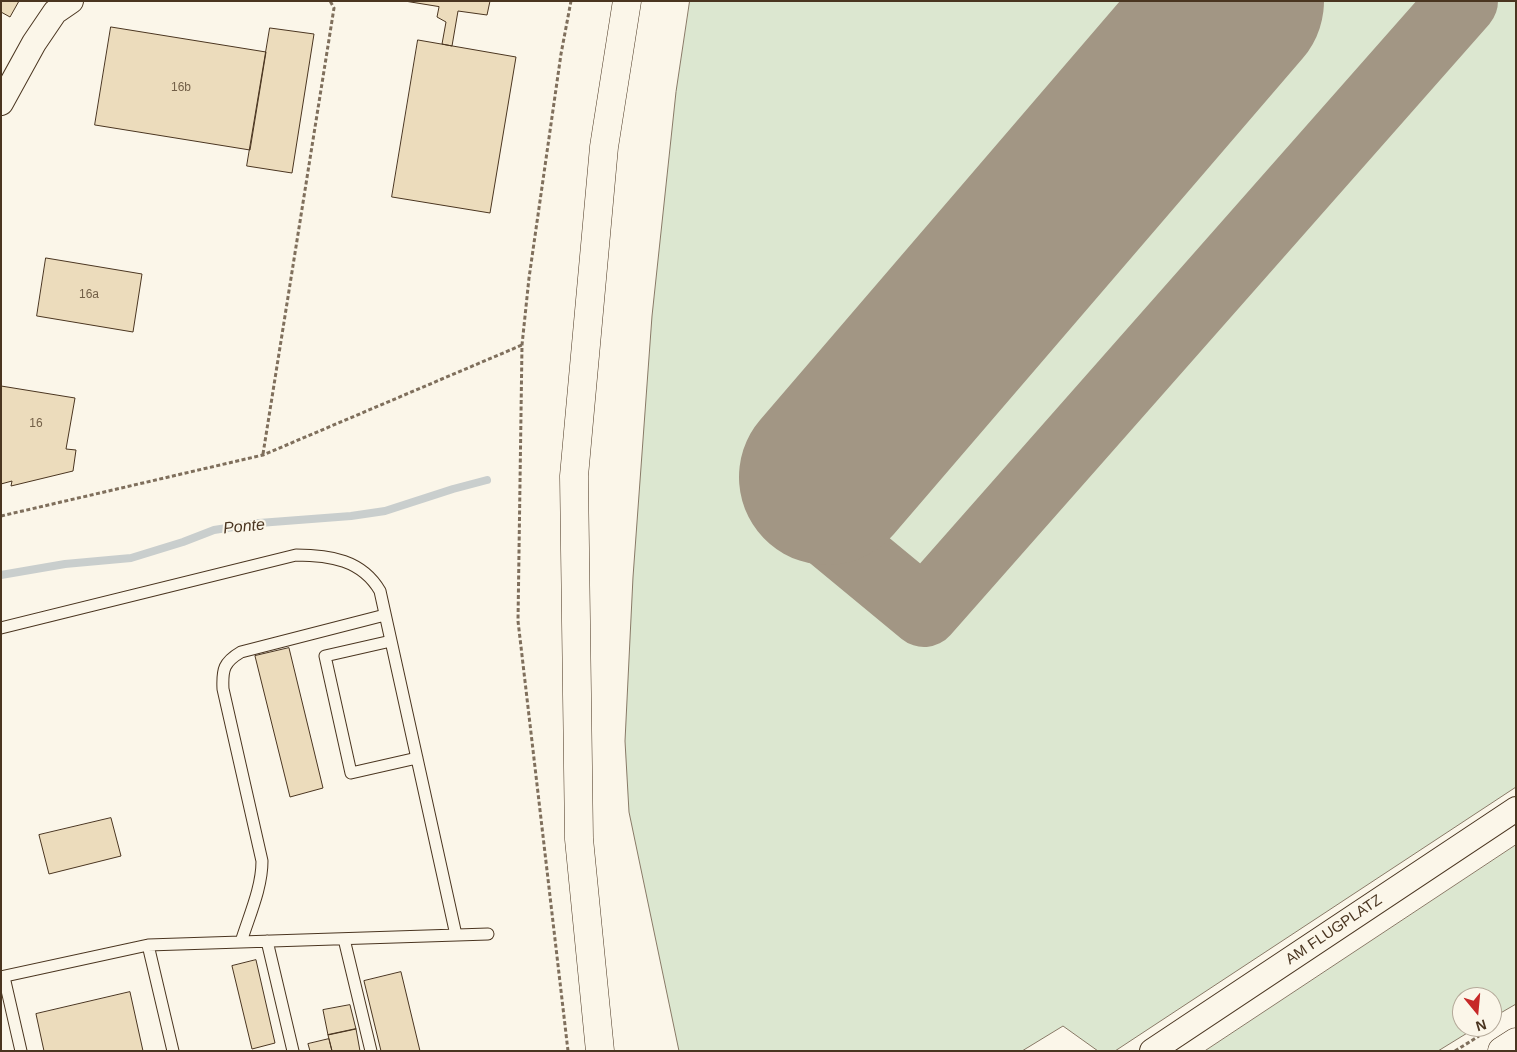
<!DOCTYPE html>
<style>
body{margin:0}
#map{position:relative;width:1517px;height:1052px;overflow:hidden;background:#fbf6e9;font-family:Arial,sans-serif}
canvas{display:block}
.frame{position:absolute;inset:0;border:2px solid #4a3520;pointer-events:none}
.north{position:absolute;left:1452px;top:987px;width:50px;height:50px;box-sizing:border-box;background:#fbf6e9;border:1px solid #b4a999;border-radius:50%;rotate:163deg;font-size:14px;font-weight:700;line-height:20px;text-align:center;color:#4a3520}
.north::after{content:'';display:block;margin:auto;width:18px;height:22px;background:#c62828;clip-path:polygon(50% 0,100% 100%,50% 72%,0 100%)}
</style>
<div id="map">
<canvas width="1517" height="1052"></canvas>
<div class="frame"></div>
<div class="north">N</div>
</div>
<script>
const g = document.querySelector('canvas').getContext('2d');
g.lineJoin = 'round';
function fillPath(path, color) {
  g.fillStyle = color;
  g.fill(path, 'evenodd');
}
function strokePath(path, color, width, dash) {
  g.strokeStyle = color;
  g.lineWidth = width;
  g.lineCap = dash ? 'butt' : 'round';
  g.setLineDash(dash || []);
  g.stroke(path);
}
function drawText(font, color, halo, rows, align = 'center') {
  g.font = font + ' Arial,sans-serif';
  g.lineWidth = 4;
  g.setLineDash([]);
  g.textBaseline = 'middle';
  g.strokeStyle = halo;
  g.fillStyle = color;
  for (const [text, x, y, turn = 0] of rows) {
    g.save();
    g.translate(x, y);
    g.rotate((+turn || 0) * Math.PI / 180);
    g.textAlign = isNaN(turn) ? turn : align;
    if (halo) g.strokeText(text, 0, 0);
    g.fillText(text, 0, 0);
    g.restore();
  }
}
const green = new Path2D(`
 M 690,1 L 1516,1 L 1516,787 L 1115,1051 L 1098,1051 L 1063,1026 L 1022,1051 L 679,1051 L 629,812 L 625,741 L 633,577 L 652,316 L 676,92 Z
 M 1516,845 L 1516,1004 L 1492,1018 L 1492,997 L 1462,997 L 1462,1027 L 1477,1027 L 1438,1051 L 1205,1051 Z`);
fillPath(green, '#dce7d0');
strokePath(green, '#887966', 1);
strokePath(new Path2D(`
 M 1,575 L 65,564 L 131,558 L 183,542 L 214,530 L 259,523 L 351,516 L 385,511 L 453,489 L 487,480`), '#c9cecd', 8);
strokePath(new Path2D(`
 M 827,477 L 826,531 L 924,612 L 1463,1`), '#a29684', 70);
strokePath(new Path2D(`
 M 827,477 L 1236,1`), '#a29684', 176);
const building = new Path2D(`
 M 1,1 L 19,1 L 10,17 L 1,12 Z
 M 405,1 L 490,1 L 487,15 L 458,11 L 452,46 L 442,44 L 446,22 L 437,17 L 439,7 Z
 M 111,27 L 266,52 L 250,150 L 95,125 Z
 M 270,28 L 314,34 L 292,173 L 247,166 Z
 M 418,40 L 516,57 L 490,213 L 392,197 Z
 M 46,258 L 142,274 L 133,332 L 37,316 Z
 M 1,386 L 75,398 L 66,449 L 76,450 L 73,471 L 11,486 L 12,481 L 1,484 Z
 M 289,648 L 323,788 L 290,797 L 255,656 Z
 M 111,818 L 121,856 L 49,874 L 39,835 Z
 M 256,960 L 275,1043 L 252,1049 L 232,966 Z
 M 401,972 L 420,1051 L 381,1051 L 364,981 Z
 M 130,992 L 143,1051 L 44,1051 L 36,1014 Z
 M 350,1005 L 356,1029 L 328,1035 L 323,1010 Z
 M 356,1029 L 360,1051 L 332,1051 L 328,1035 Z
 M 329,1039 L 332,1051 L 310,1051 L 308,1044 Z`);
fillPath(building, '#ecdcbc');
strokePath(building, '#4a3520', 1);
const service = new Path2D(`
 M 1,628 L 296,555 C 330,555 362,560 380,591 L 456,935
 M 391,641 L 325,656 L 351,773 L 417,758
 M 344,939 L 371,1051
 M 267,941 L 293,1051
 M 241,942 C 249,916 262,888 262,861 L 223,689 C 222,669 224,662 241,652 L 385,615
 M 148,945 L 173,1051
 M 1,977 L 148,945 L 488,934
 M 4,977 L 21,1051`);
const minor = new Path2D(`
 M 1,103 L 34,43 L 55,12 L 71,1
 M 1152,1051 L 1516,809`);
const tertiary = new Path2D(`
 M 1502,1051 L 1516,1042`);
const primary = new Path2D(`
 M 600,1051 L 579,839 L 574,476 L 604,147 L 627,1`);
strokePath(service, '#4a3520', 13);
strokePath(minor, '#4a3520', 26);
strokePath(tertiary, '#4a3520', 29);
strokePath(primary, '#4a3520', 29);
strokePath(new Path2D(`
 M 263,454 L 334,8 L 330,1
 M 1,516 L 263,455 L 522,345
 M 568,1051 L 518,621 L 522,345 L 529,278 L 561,54 L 571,1
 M 1455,1051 L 1479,1036`), '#7f6f5c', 3, [4, 2.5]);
strokePath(service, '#fbf6e9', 11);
strokePath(minor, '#fbf6e9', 24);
strokePath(tertiary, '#fbf6e9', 28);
strokePath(primary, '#fbf6e9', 28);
drawText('12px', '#725f47', null, [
 ["16b",181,88],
 ["16a",89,295],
 ["16",36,424]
]);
drawText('15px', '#4a3520', '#fbf6e9', [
 ["AM FLUGPLATZ",1334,930,-34]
]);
drawText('italic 16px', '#4a3520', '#fbf6e9', [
 ["Ponte",244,527,-6]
]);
</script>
